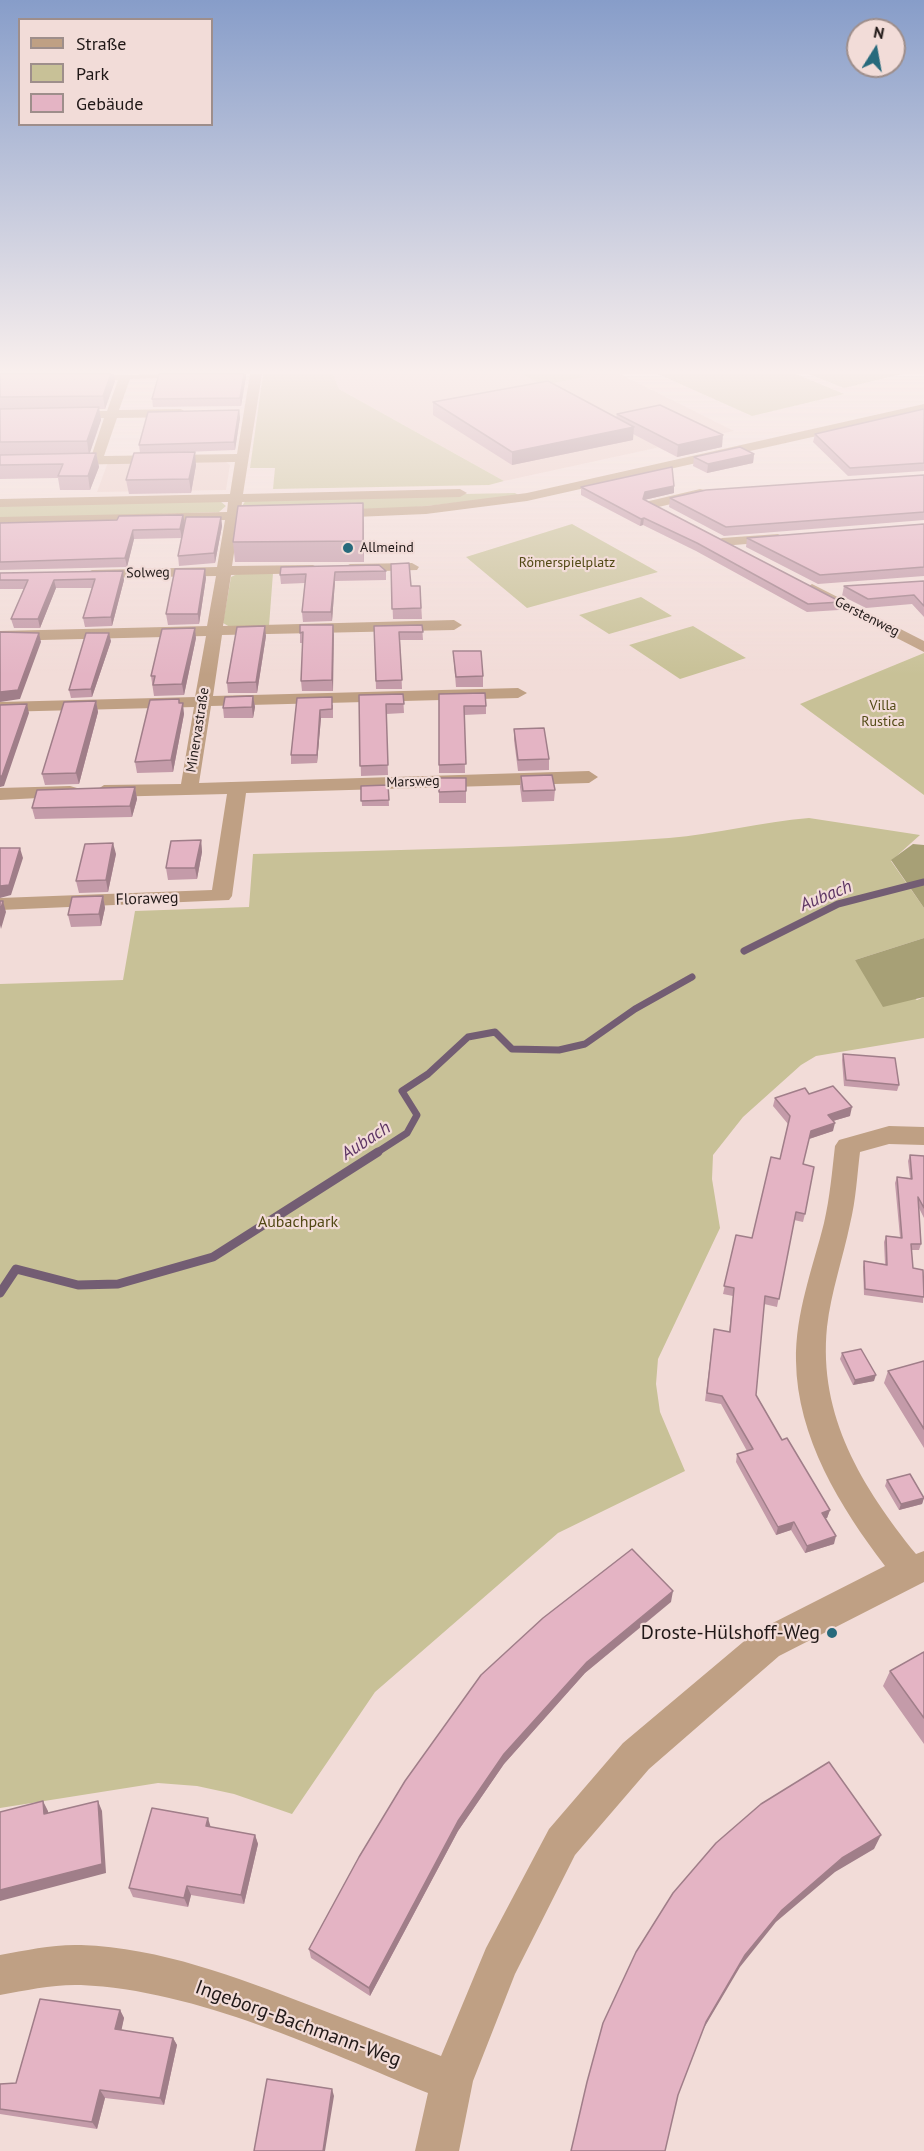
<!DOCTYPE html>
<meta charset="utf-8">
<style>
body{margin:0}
#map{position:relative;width:924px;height:2151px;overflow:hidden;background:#f2dcd8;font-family:"PT Sans",sans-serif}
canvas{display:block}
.legend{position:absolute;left:18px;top:18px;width:195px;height:108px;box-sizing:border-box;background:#f2dcd8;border:2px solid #9e8e8b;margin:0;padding:8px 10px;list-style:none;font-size:18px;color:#201817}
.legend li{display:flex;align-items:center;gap:12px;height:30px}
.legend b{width:30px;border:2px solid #9e8e8b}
.north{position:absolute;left:846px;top:18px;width:60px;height:60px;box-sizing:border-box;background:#f2dcd8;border:2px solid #9e8e8b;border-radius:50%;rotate:11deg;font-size:16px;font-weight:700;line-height:24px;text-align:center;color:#201817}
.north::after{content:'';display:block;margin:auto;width:21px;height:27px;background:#276a7c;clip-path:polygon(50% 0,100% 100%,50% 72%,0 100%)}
</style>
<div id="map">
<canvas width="924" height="2151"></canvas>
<ul class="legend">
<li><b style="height:8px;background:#bfa084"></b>Straße</li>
<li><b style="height:16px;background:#c8c197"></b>Park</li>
<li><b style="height:16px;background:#e4b4c4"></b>Gebäude</li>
</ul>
<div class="north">N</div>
</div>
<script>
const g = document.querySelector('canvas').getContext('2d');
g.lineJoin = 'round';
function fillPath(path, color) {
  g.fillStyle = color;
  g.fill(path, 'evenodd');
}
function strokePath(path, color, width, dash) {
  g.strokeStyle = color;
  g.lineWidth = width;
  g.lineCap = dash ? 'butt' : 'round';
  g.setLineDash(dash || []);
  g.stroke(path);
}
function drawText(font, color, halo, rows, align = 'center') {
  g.font = font + ' "PT Sans",sans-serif';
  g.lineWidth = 4.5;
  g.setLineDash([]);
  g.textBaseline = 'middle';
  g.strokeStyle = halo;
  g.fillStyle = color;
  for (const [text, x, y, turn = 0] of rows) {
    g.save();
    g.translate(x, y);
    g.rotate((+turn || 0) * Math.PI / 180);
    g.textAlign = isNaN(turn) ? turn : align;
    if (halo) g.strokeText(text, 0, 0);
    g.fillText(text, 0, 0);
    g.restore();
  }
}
fillPath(new Path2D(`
 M 333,374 L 620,374 L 734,431 L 504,481 L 339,389 Z
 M 108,462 L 226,462 L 230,465 L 226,490 L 97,492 Z`), '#ebcdc7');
fillPath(new Path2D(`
 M 263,374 L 333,374 L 339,389 L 504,481 L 489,485 L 273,489 L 275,468 L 250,468 Z
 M 522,374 L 578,374 L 584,377 L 543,385 Z
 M 658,374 L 796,374 L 844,394 L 752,416 Z
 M 809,374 L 902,374 L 844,388 Z
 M 515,493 L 520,496 L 398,509 L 240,509 L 246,500 L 255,498 Z
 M 220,501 L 226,506 L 219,512 L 0,519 L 0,505 Z
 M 572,524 L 658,572 L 527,608 L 466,557 Z
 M 273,573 L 269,626 L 230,627 L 223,623 L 231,577 L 237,574 Z
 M 641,597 L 672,616 L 609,634 L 579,615 Z
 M 693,626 L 746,658 L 680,679 L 629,645 Z
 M 924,653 L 924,795 L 800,704 Z
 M 809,818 L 920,835 L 891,861 L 924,908 L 924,938 L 855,960 L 917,1000 L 924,997 L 924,1038 L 816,1056 L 801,1065 L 743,1117 L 713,1155 L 712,1179 L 720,1228 L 658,1359 L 656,1384 L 660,1412 L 685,1471 L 558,1533 L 375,1692 L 292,1814 L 234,1794 L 197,1786 L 158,1783 L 0,1808 L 0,984 L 123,980 L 135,911 L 249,907 L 253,854 C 392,850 531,848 669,838 C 716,834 762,822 809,818 Z`), '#c8c197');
fillPath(new Path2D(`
 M 913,844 L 924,845 L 924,908 L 891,860 Z
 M 924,938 L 924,997 L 883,1007 L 855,960 Z`), '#a7a076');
strokePath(new Path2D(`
 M 744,951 L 838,904 L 924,882
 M 376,1153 L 407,1133 L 417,1115 L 402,1091 L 428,1074 L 468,1037 L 495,1032 L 512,1049 L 559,1050 L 585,1044 L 635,1009 L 692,977`), '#735d73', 7);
strokePath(new Path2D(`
 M 0,1293 L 16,1269 L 78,1285 L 118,1284 L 213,1257 L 378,1152`), '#735d73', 9);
fillPath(new Path2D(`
 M 214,374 L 209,377 L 130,379 L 119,410 L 181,409 L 187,413 L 181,417 L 117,418 L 104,456 L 237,454 L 250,374 L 262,374 L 243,494 L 460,489 L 467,493 L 460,497 L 242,502 L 241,511 L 270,511 L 277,515 L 270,519 L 239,520 L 232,566 L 313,565 L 320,569 L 313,573 L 231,575 L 223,626 L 454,620 L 462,625 L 454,630 L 222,635 L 213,696 L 518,688 L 527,693 L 518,698 L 211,706 L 199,783 L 589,771 L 598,777 L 589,783 L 246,793 L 232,896 L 229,900 L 0,910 L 0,898 L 212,890 L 227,794 L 104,797 L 95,791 L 104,785 L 181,784 L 194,707 L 0,712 L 0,702 L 195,697 L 206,636 L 0,641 L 0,631 L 207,626 L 216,576 L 92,578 L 85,574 L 92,570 L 217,567 L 225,520 L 0,525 L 0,517 L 227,512 L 228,502 L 0,507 L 0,499 L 230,494 L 235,462 L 0,466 L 0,458 L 91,457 L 104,418 L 69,419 L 63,415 L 69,411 L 107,411 L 118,380 L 82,380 L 78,379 L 78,375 Z
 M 924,404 L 924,412 L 527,501 L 426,514 L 331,518 L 324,514 L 331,510 L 426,506 L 527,493 Z
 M 700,489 L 705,490 L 705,496 L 650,509 L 643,505 L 645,502 Z
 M 778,534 L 785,538 L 783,541 L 722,546 L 715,542 L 722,538 Z
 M 412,563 L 419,567 L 417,570 L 350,572 L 343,568 L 350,564 Z
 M 812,584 L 924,641 L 924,652 L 807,592 L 804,589 Z
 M 70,786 L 77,788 L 79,792 L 77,796 L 0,800 L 0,788 Z
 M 889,1126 L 924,1127 L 924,1145 L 889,1144 L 860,1152 C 857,1176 856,1200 850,1224 C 843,1258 831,1292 827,1327 C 818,1416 862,1487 916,1554 L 924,1551 L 924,1582 L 779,1656 L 649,1769 L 575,1855 L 515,1974 L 473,2081 L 459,2151 L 415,2151 L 428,2093 C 322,2050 197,1990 81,1985 C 54,1984 27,1990 0,1995 L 0,1955 C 27,1950 54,1944 81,1945 C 161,1948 236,1977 309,2005 C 353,2022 397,2039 441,2056 L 486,1948 L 549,1829 L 623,1743 L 755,1632 L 885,1566 C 840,1507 797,1437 796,1361 C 795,1314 813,1267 824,1223 C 830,1197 832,1172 835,1146 L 839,1140 Z`), '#bfa084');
fillPath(new Path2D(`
 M 0,374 L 115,381 L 105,409 L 99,409 L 101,420 L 90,453 L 96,453 L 99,467 L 90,490 L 60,490 L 58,478 L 0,479 Z
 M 246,377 L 241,406 L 153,407 L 152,399 Z
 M 433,402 L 616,418 L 617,414 L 722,447 L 677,457 L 633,434 L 633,440 L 512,465 L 433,415 Z
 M 924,409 L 924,471 L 848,476 L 813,442 L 815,434 Z
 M 239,410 L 240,418 L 235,450 L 185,452 L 196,465 L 191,493 L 129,494 L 126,480 L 140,453 L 139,445 Z
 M 754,454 L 753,463 L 707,473 L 693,466 L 694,457 Z
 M 924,475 L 924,520 L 724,536 L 669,507 L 670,498 Z
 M 674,486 L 674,493 L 644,500 L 841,602 L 839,610 L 807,612 L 696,551 L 643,525 L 640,526 L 581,495 L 581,487 Z
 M 183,515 L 185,523 L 182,538 L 134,539 L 127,567 L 0,570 L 0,523 L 117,520 Z
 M 221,517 L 222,526 L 215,563 L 179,566 L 178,556 Z
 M 364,523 L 364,562 L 235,562 L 233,542 Z
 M 924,524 L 924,576 L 818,584 L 746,547 L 747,538 Z
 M 391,564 L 411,586 L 420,586 L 422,619 L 393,619 Z
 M 281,567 L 386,571 L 386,580 L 335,581 L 332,621 L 303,622 L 302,612 L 305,583 L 281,584 L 280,575 Z
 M 0,573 L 124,580 L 112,626 L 85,627 L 83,618 L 92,588 L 56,588 L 40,628 L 14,628 L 11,619 L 24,589 L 0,589 Z
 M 206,578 L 199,624 L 168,625 L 166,614 Z
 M 924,581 L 924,617 L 912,604 L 866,608 L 842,596 L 844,586 Z
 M 333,625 L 333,691 L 302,691 L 301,681 L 303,643 L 300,643 L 300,633 Z
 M 422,625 L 423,640 L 400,640 L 402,689 L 376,689 L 374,626 Z
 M 266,636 L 257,693 L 228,693 L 227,683 Z
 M 196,638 L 184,695 L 154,696 L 151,676 Z
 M 111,641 L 92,697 L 71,698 L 69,690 Z
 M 453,651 L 483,676 L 483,687 L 456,687 Z
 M 403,694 L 404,713 L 386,714 L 388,775 L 361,776 L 359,695 Z
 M 439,694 L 486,706 L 486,714 L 464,715 L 465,773 L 439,773 Z
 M 253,696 L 255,707 L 253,718 L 224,718 L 223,708 Z
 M 297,698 L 333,705 L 333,718 L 321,718 L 317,763 L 291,764 L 291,755 Z
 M 179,699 L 180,703 L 184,714 L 173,772 L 137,773 L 135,762 Z
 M 96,701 L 98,712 L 79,784 L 45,785 L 42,774 Z
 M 514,729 L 549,759 L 549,770 L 518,771 L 514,740 Z
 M 521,776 L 555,790 L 554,801 L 522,802 L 520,787 Z
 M 439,778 L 466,778 L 466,803 L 439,803 Z
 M 388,785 L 389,806 L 362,806 L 361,786 Z
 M 135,787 L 137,799 L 132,817 L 35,819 L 32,808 Z
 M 201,840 L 202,852 L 197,879 L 168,880 L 166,868 Z
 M 116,854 L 108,892 L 79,893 L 76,881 Z
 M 103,896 L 105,908 L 101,926 L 71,927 L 68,915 Z
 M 843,1054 L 899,1085 L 897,1091 L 844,1086 L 842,1060 Z
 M 809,1094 L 850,1116 L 833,1121 L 833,1131 L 809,1139 L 803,1164 L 805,1214 L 803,1222 L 794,1220 L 777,1307 L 764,1304 L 756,1395 L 782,1440 L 830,1510 L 827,1518 L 825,1518 L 834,1544 L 805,1553 L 791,1530 L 776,1535 L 736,1462 L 737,1454 L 747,1451 L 721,1404 L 705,1401 L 714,1329 L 729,1332 L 733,1296 L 723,1294 L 736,1235 L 752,1238 L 780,1159 L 788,1124 L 773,1106 L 775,1098 Z
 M 910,1155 L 924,1156 L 924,1218 L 919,1208 L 921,1244 L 919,1250 L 911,1250 L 913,1268 L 924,1279 L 923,1303 L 864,1295 L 863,1267 L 864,1261 L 885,1264 L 884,1242 L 886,1236 L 900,1237 L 895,1183 L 897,1177 L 910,1178 L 908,1161 Z
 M 842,1353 L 874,1381 L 853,1385 L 840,1359 Z
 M 924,1361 L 924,1448 L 884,1383 L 888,1371 Z
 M 887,1480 L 924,1497 L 922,1504 L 899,1510 L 885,1486 Z
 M 671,1602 L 585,1673 L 504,1764 L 458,1831 L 370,1996 L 311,1958 L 309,1949 L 359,1857 Z
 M 924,1652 L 924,1744 L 883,1686 L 890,1671 Z
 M 211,1827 L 255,1835 L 258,1844 L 244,1904 L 191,1895 L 188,1907 L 133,1897 L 129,1888 Z
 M 120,2010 L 124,2018 L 121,2030 L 173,2038 L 177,2045 L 164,2105 L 105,2098 L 97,2129 L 0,2114 L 0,2084 L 16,2083 Z`), '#c49ba9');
fillPath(new Path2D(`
 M 111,374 L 114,374 L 115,381 L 105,409 L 103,396 Z
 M 244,374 L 246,374 L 246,377 L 241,406 L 240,398 Z
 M 99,407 L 101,420 L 89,455 L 87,441 Z
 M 239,410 L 240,418 L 235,450 L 234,442 Z
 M 634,427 L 633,440 L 512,465 L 512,452 Z
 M 723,435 L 722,447 L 677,457 L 678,445 Z
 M 195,452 L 196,465 L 191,493 L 189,479 Z
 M 96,453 L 99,467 L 90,490 L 88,476 Z
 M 754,454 L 753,463 L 707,473 L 708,464 Z
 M 674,486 L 674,493 L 644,500 L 642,507 L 643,499 L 645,492 Z
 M 363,503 L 364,523 L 364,562 L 363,541 Z
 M 183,515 L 185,523 L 182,538 L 180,529 Z
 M 221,517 L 222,526 L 215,563 L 214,553 Z
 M 644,518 L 643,525 L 640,526 L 641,519 Z
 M 133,530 L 134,539 L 127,567 L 125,558 Z
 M 205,569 L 206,578 L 199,624 L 198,614 Z
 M 123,571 L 124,580 L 112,626 L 111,617 Z
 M 335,572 L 335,581 L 332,621 L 331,612 Z
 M 54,580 L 56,588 L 40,628 L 38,619 Z
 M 333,625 L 334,635 L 333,691 L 332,680 Z
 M 265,626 L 266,636 L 257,693 L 256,682 Z
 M 195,628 L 196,638 L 184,695 L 182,684 Z
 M 39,633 L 41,642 L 20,699 L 0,702 L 0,692 Z
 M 109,633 L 111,641 L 92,697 L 91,689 Z
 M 253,696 L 255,707 L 253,718 L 252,707 Z
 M 96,701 L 98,712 L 79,784 L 76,773 Z
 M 183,703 L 184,714 L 173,772 L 171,760 Z
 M 27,704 L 29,713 L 4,786 L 0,787 L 0,776 Z
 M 320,710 L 321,718 L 317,763 L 317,755 Z
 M 135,787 L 137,799 L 132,817 L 130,806 Z
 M 201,840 L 202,852 L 197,879 L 195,868 Z
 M 113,843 L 116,854 L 108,892 L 106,880 Z
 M 20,848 L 23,858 L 11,895 L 0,898 L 0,886 Z
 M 103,896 L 105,908 L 101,926 L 99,914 Z
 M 3,901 L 6,912 L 1,929 L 0,925 L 0,912 Z
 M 852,1107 L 850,1116 L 826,1123 L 828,1115 Z
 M 835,1123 L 833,1131 L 809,1139 L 811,1131 Z
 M 876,1375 L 874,1381 L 853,1385 L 855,1380 Z
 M 924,1498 L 922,1504 L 899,1510 L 901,1504 Z
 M 830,1510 L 827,1518 L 820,1520 L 822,1513 Z
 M 794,1522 L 791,1530 L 776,1535 L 778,1527 Z
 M 836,1536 L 834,1544 L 805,1553 L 807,1546 Z
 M 673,1591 L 671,1602 L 585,1673 L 504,1764 L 458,1831 L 370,1996 L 369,1988 L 458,1821 L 504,1754 L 587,1662 Z
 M 43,1801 L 48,1811 L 49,1824 L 44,1814 Z
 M 98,1801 L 102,1811 L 106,1873 L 0,1901 L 0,1890 Z
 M 208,1818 L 211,1828 L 206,1826 Z
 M 255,1835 L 258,1844 L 244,1904 L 241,1895 Z
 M 881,1835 L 874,1849 L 835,1872 L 776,1922 L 740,1967 L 701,2033 L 706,2022 L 745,1955 L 782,1910 L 842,1858 Z
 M 187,1886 L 191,1895 L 188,1907 L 184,1898 Z
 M 120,2010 L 124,2018 L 120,2037 L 115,2029 Z
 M 173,2038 L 177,2045 L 164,2105 L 160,2098 Z
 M 332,2089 L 334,2096 L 325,2151 L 323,2151 Z
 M 100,2090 L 105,2098 L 97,2129 L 92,2122 Z`), '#a07e89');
const building = new Path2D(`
 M 0,374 L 111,374 L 103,396 L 0,397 Z
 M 159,374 L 244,374 L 240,398 L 152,399 Z
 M 548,381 L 634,427 L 512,452 L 433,402 Z
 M 660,405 L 723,435 L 678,445 L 617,414 Z
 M 99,407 L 87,441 L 0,442 L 0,409 Z
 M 924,409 L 924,463 L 850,468 L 815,434 Z
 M 239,410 L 234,442 L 139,445 L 148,412 Z
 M 740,447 L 754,454 L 708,464 L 694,457 Z
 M 195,452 L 189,479 L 126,480 L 134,453 Z
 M 96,453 L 88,476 L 58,476 L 63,464 L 0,465 L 0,455 Z
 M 672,467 L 674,486 L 645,492 L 643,499 L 841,602 L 808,604 L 697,543 L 644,518 L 641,519 L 581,487 Z
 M 924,475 L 924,512 L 726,527 L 670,498 L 706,490 Z
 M 363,503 L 363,541 L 233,542 L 238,506 Z
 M 183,515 L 180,529 L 133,530 L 125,558 L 0,562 L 0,523 L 117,520 L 119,516 Z
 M 186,517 L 221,517 L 214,553 L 178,556 Z
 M 924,524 L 924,567 L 820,575 L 747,538 Z
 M 409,563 L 411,586 L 420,586 L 421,608 L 392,609 L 391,564 Z
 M 379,565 L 386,571 L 335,572 L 331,612 L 302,612 L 306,574 L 280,575 L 281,567 Z
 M 175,569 L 205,569 L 198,614 L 166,614 Z
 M 123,571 L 111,617 L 83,618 L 95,579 L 54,580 L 38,619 L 11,619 L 28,580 L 0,580 L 0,573 Z
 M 924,581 L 924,606 L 914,595 L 868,599 L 844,586 Z
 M 300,625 L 333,625 L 332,680 L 301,681 L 303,632 L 300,633 Z
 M 422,625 L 423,632 L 399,632 L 402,680 L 376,681 L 374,626 Z
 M 265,626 L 256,682 L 227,683 L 237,627 Z
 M 195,628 L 182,684 L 153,685 L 155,676 L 151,676 L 162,629 Z
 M 0,632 L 39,633 L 18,690 L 0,692 Z
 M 86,633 L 109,633 L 91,689 L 69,690 Z
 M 453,651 L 481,651 L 483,676 L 456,677 Z
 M 485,693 L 486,706 L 464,706 L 466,764 L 439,765 L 439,694 Z
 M 403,694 L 404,704 L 386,704 L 388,765 L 360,766 L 359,695 Z
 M 253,696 L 252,707 L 223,708 L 225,697 Z
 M 332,697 L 332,709 L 320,710 L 317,755 L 291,755 L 297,698 Z
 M 179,699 L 179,703 L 183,703 L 171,760 L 135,762 L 150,700 Z
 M 96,701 L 76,773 L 42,774 L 64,702 Z
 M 27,704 L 2,776 L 0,776 L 0,705 Z
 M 544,728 L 549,759 L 518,760 L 514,729 Z
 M 552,775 L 555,790 L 523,791 L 521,776 Z
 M 439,778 L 466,778 L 466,791 L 439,792 Z
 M 388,785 L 389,800 L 361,801 L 361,786 Z
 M 135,787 L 130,806 L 32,808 L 37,790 Z
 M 201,840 L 195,868 L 166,868 L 171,841 Z
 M 113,843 L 106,880 L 76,881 L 85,844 Z
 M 0,848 L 20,848 L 9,885 L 0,886 Z
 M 103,896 L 99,914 L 68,915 L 72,897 Z
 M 0,901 L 3,901 L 0,912 Z
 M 843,1054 L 895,1058 L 899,1085 L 846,1080 Z
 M 833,1086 L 852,1107 L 828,1115 L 835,1123 L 811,1131 L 803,1164 L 814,1167 L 805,1214 L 796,1212 L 779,1299 L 765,1296 L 756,1395 L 782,1440 L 787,1438 L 830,1510 L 822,1513 L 836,1536 L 807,1546 L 794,1522 L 778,1527 L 737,1454 L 753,1449 L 722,1396 L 707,1393 L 714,1329 L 730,1332 L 734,1288 L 724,1286 L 736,1235 L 752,1238 L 771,1157 L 780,1159 L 790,1116 L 775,1098 L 805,1088 L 809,1094 Z
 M 910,1155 L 924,1156 L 924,1208 L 918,1197 L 921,1244 L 911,1244 L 913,1268 L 923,1270 L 924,1297 L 865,1289 L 864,1261 L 887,1265 L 886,1236 L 902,1238 L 897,1177 L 912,1179 Z
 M 861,1349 L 876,1375 L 855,1380 L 842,1353 Z
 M 924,1361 L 924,1429 L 888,1371 Z
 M 910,1474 L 924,1498 L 901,1504 L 887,1480 Z
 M 632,1549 L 673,1591 L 587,1662 L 504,1754 L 458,1821 L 369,1988 L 309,1949 L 359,1857 L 405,1781 L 481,1675 L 543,1618 Z
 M 924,1652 L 924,1718 L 890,1671 Z
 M 829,1762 L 881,1835 L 842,1858 L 782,1910 L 745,1955 L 706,2022 L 678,2095 L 665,2151 L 571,2151 L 587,2082 L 603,2023 L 636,1952 L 673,1893 L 716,1843 L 761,1804 Z
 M 43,1801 L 44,1814 L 98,1801 L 102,1864 L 0,1890 L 0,1812 Z
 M 152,1808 L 208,1818 L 206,1826 L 255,1835 L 241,1895 L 187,1886 L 184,1898 L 129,1888 Z
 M 40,1999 L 120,2010 L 115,2029 L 173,2038 L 160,2098 L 100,2090 L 92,2122 L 0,2109 L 0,2084 L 16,2083 Z
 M 267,2079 L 332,2089 L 323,2151 L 254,2151 Z`);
fillPath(building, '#e4b4c4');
strokePath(building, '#a07e89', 1.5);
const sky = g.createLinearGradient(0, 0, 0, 675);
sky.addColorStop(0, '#879dc9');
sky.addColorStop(0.55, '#f9efed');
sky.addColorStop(1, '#f9efed00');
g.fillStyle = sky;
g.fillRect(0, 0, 924, 675);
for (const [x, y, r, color] of [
 [348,548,6,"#276a7c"],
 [832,1633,6,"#276a7c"]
]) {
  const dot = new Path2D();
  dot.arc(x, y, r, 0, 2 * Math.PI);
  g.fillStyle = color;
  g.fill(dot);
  strokePath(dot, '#f2dcd8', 2);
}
drawText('14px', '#201817', '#f2dcd8', [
 ["Allmeind",360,548]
], 'left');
drawText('14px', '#524915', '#f2dcd8', [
 ["Römerspielplatz",567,563],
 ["Villa",883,706],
 ["Rustica",883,722]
]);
drawText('14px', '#201817', '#f2dcd8', [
 ["Solweg",148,573,-1],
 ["Gerstenweg",867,617,27],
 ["Minervastraße",198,730,-81],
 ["Marsweg",413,782,-2]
]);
drawText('16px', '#201817', '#f2dcd8', [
 ["Floraweg",147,899,-2]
]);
drawText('16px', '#524915', '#f2dcd8', [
 ["Aubachpark",298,1222]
]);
drawText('italic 18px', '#5e3664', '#f2dcd8', [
 ["Aubach",826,896,-22],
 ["Aubach",366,1141,-33]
]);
drawText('20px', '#201817', '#f2dcd8', [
 ["Droste-Hülshoff-Weg",820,1633]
], 'right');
drawText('20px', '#201817', '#f2dcd8', [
 ["Ingeborg-Bachmann-Weg",298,2024,20]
]);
</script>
